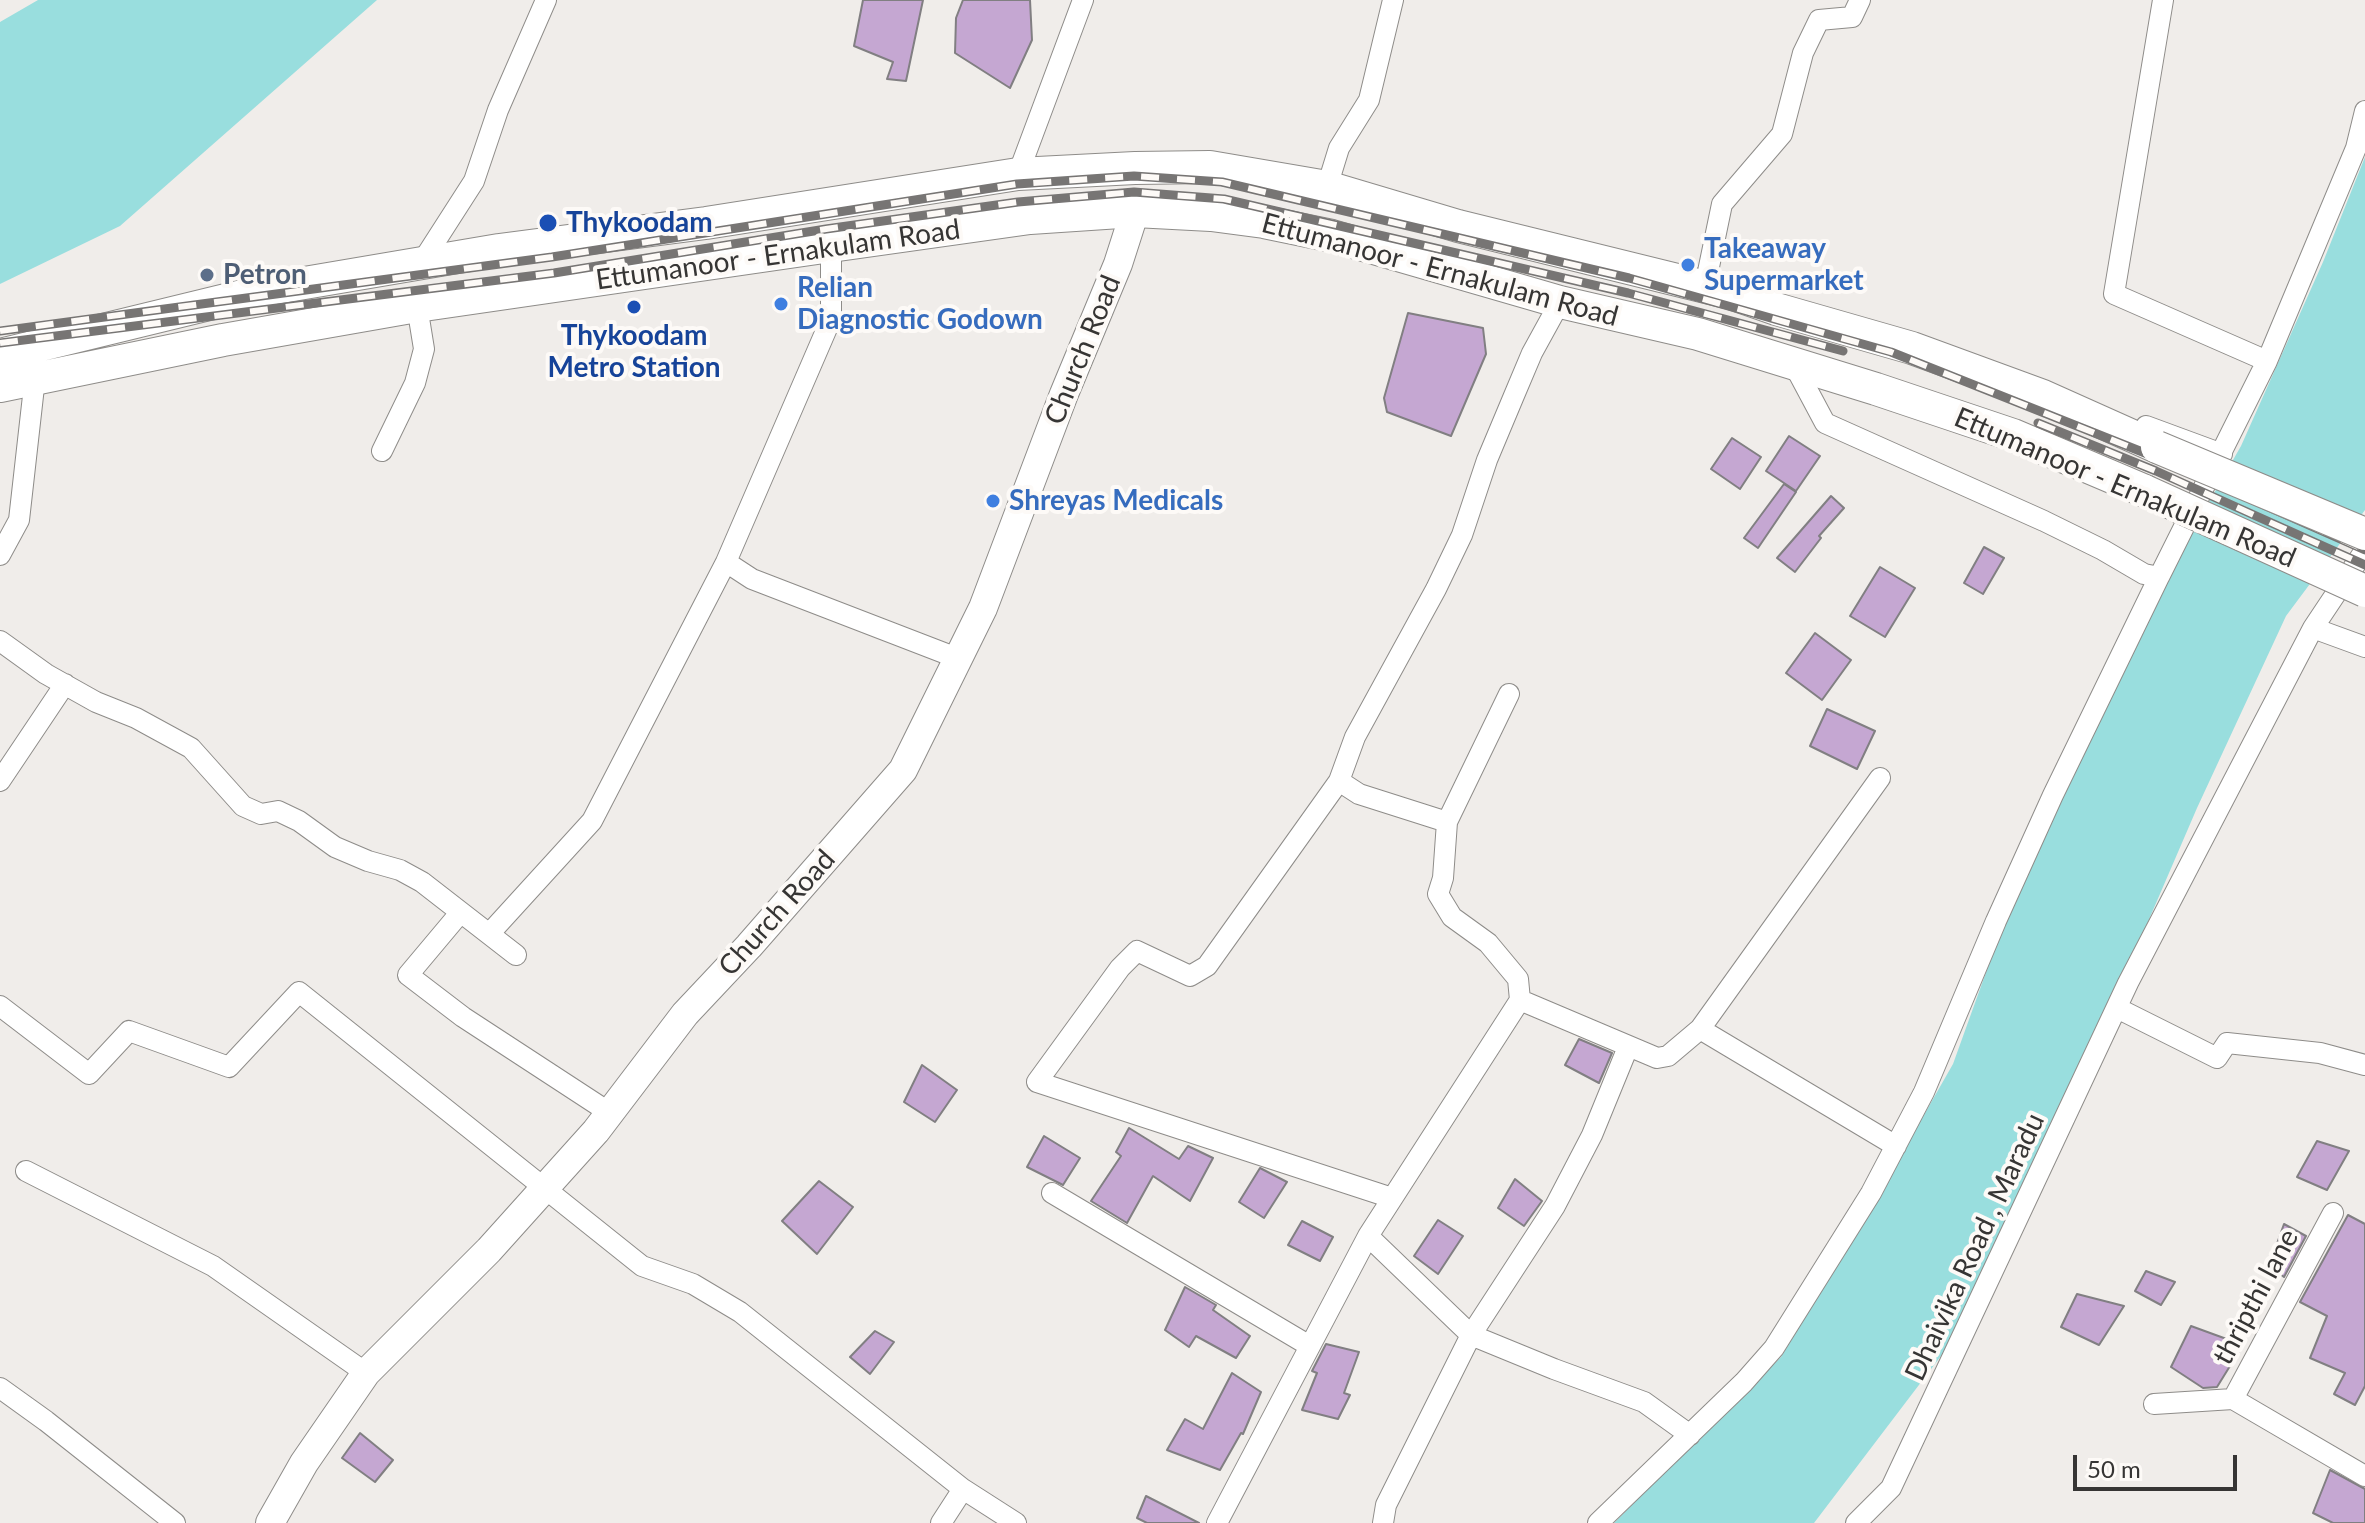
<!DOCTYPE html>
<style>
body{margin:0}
#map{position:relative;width:2365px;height:1523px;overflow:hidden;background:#f0edea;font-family:Lato,sans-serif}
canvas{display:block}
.scale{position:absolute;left:2073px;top:1455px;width:164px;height:36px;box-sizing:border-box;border:4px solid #363534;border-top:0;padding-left:10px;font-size:24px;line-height:28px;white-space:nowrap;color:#363534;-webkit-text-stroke:6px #fdfaf7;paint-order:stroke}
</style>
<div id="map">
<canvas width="2365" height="1523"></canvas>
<div class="scale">50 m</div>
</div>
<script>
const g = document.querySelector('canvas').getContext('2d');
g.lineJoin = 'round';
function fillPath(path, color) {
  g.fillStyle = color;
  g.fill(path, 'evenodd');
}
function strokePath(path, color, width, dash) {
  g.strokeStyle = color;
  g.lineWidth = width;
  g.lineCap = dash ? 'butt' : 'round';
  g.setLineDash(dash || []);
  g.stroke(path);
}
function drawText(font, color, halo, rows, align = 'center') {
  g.font = font + ' Lato,sans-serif';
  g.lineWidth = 8;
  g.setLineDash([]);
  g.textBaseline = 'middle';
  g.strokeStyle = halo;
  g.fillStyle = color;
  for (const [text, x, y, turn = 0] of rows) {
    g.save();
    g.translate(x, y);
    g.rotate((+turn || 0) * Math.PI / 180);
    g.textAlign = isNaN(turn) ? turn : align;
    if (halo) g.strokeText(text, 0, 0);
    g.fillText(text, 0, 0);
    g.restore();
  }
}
fillPath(new Path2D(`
 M 38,0 L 377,0 L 120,226 L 0,284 L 0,22 Z
 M 2365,157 L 2365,510 L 2286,616 L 2197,808 L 2119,989 L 1944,1352 L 1814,1523 L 1614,1523 L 1781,1357 L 1873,1204 L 1953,1064 L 2007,914 L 2174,563 L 2241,446 L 2323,262 Z`), '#99dede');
const building = new Path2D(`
 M 863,0 L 923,0 L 906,81 L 887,79 L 893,62 L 854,46 Z
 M 963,0 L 1030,0 L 1032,40 L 1010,88 L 955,53 L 956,18 Z
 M 1408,313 L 1483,328 L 1486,354 L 1451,436 L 1387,412 L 1384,398 Z
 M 1789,436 L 1820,456 L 1796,491 L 1766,471 Z
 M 1732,438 L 1761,457 L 1740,489 L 1711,469 Z
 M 1784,484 L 1796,492 L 1758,548 L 1744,538 Z
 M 1831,496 L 1844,508 L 1819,536 L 1821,538 L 1795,572 L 1777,558 Z
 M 1984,547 L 2004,558 L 1983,594 L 1964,583 Z
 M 1880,567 L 1915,588 L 1885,637 L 1850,616 Z
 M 1815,633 L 1851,660 L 1822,700 L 1786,673 Z
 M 1827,709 L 1875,731 L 1857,769 L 1810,746 Z
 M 1579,1039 L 1612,1053 L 1599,1083 L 1565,1065 Z
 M 922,1065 L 957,1090 L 935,1122 L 904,1102 Z
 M 1129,1128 L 1179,1159 L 1188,1146 L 1213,1158 L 1190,1201 L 1153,1176 L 1127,1223 L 1091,1201 L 1121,1156 L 1116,1152 Z
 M 1044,1136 L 1080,1158 L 1063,1185 L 1027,1167 Z
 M 2317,1141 L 2349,1151 L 2327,1190 L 2297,1177 Z
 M 1260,1168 L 1287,1182 L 1264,1218 L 1239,1202 Z
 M 1515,1179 L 1542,1201 L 1524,1226 L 1498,1208 Z
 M 819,1181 L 853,1207 L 817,1254 L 782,1221 Z
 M 2348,1215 L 2365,1224 L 2365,1386 L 2355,1405 L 2334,1394 L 2345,1373 L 2310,1358 L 2327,1316 L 2300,1302 Z
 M 1438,1220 L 1463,1236 L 1438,1274 L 1414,1256 Z
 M 1302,1221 L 1333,1237 L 1320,1261 L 1288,1245 Z
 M 2284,1224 L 2306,1236 L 2284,1277 L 2269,1266 Z
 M 2146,1271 L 2175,1282 L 2161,1305 L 2135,1291 Z
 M 1185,1287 L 1216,1305 L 1213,1310 L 1250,1336 L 1236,1358 L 1196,1336 L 1189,1347 L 1165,1330 Z
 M 2077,1294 L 2124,1306 L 2099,1345 L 2061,1327 Z
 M 2191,1326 L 2243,1345 L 2217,1387 L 2203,1388 L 2171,1367 Z
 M 875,1331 L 894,1342 L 870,1374 L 850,1357 Z
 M 1326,1344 L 1359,1352 L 1344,1393 L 1350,1395 L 1338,1419 L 1302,1410 L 1317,1373 L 1312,1371 Z
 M 1232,1373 L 1261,1392 L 1243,1434 L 1241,1433 L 1220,1470 L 1167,1450 L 1185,1419 L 1203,1429 Z
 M 360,1433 L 393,1460 L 375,1482 L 342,1458 Z
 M 2330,1470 L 2365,1489 L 2365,1523 L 2333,1523 L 2313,1513 Z
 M 1146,1496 L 1199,1523 L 1147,1523 L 1137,1518 Z`);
fillPath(building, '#c5a7d2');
strokePath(building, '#817f82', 2);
const street = new Path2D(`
 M 2163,0 L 2114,294 L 2267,361
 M 1018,174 L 1083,0
 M 1327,187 L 1339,148 L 1369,100 L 1393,0
 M 422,262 L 474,181 L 498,110 L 546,0
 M 1705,286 L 1722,204 L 1782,134 L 1803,53 L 1819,20 L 1852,17 L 1860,0
 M 2146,426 L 2222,454
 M 382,451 L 415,383 L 424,349 L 417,306
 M 0,555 L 19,520 L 35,378
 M 726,562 L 752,579 L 957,658
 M 2159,577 L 2267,361 L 2356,148 L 2365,111
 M 2313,628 L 2365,550
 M 0,641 L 46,674 L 96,702 L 136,718 L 191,748 L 243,806 L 261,814 L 278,811 L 299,821 L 335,847 L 368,861 L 400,870 L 422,882 L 516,955
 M 0,781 L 65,684
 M 1339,781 L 1207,966 L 1190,976 L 1137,951 L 1120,968 L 1037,1082 L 1392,1198
 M 1447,822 L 1509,694
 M 460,913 L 408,975 L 463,1017 L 610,1113
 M 489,934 L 592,821 L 726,562 L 831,319 L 831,246
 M 1520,1000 L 1657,1058 L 1668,1056 L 1700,1029 L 1896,1146
 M 0,1006 L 89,1074 L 129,1031 L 229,1067 L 299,992 L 642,1266 L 693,1284 L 740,1312 L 963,1489 L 1016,1523
 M 2117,1008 L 2217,1058 L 2227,1043 L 2320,1053 L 2365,1065
 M 1700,1029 L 1880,778
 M 26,1171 L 213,1266 L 366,1373
 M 1052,1193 L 1308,1345
 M 1368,1236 L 1471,1335 L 1554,1369 L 1644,1402 L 1690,1435
 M 0,1388 L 46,1421 L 175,1523
 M 2233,1399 L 2333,1213
 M 2233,1399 L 2365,1476
 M 2154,1404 L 2233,1399
 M 941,1523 L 963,1489
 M 1217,1523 L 1368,1236 L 1520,1000 L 1518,979 L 1488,943 L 1452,917 L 1438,894 L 1443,878 L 1447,822 L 1359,794 L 1339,781 L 1355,737 L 1436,589 L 1462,535 L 1487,460 L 1513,398 L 1532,353 L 1560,302
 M 1383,1523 L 1386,1505 L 1471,1335 L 1555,1206 L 1592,1135 L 1628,1047
 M 1598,1523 L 1744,1382 L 1774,1348 L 1871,1193 L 1924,1092 L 1996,921 L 2053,795 L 2159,577 L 2144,574 L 2103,550 L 2044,521 L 1825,423 L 1793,363
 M 1856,1523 L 1891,1488 L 2128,983 L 2313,628 L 2365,647`);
const secondary = new Path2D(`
 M 270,1523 L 304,1463 L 366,1373 L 489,1250 L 596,1131 L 685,1014 L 749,946 L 903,770 L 983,608 L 1064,394 L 1118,264 L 1135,211`);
const primary = new Path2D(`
 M 0,355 L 275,288 L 499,250 L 706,223 L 1018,174 L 1135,168 L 1210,167 L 1327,187 L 1458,226 L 1730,293 L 1776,309 L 1912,348 L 2043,396 L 2157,447
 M 0,386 L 223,340 L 417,306 L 831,246 L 1030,218 L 1135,211 L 1211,215 L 1264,222 L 1332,236 L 1560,302 L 1698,334 L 1876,389 L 2013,435 L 2145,491`);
strokePath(street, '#8e8c89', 22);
strokePath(secondary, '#8e8c89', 30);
strokePath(primary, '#8e8c89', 34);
strokePath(street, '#fff', 20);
strokePath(secondary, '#fff', 28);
strokePath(primary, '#fff', 32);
const rail = new Path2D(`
 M 0,331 L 552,257 L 1017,184 L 1134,176 L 1222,182 L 1629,278 L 1891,352 L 2160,459 L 2365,550
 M 0,343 L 554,273 L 826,229 L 1018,202 L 1134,192 L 1224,199 L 1628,293 L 1843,351
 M 2038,423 L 2156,471 L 2365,565`);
strokePath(rail, '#777574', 9);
strokePath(rail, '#fdfaf7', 6, [18]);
const primaryBridge = new Path2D(`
 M 2157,447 L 2365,534
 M 2145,491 L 2365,591`);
strokePath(primaryBridge, '#8e8c89', 34, []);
strokePath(primaryBridge, '#fff', 32);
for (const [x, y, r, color] of [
 [548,223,10,"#1a4fb4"],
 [1688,265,8,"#3f7fe0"],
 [207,275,8,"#5c6f8a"],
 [781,304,8,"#3f7fe0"],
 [634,307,8,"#1a4fb4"],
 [993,501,8,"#3f7fe0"]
]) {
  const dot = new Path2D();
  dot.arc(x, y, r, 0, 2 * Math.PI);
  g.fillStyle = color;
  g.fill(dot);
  strokePath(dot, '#fdfaf7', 3);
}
drawText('bold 28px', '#164399', '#fdfaf7', [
 ["Thykoodam",566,223],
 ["Thykoodam",634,336,"center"],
 ["Metro Station",634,368,"center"]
], 'left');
drawText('bold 28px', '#366cbe', '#fdfaf7', [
 ["Takeaway",1704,249],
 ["Supermarket",1704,281],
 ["Relian",797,288],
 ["Diagnostic Godown",797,320],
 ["Shreyas Medicals",1009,501]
], 'left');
drawText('28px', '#363534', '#fdfaf7', [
 ["Ettumanoor - Ernakulam Road",778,255,-8],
 ["Ettumanoor - Ernakulam Road",1440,270,15],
 ["Church Road",1083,350,-68],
 ["Ettumanoor - Ernakulam Road",2125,488,23],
 ["Church Road",777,913,-48],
 ["Dhaivika Road , Maradu",1975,1247,-65],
 ["thripthi lane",2256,1297,-62]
]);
drawText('bold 28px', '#4e5e75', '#fdfaf7', [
 ["Petron",223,275]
], 'left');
</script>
